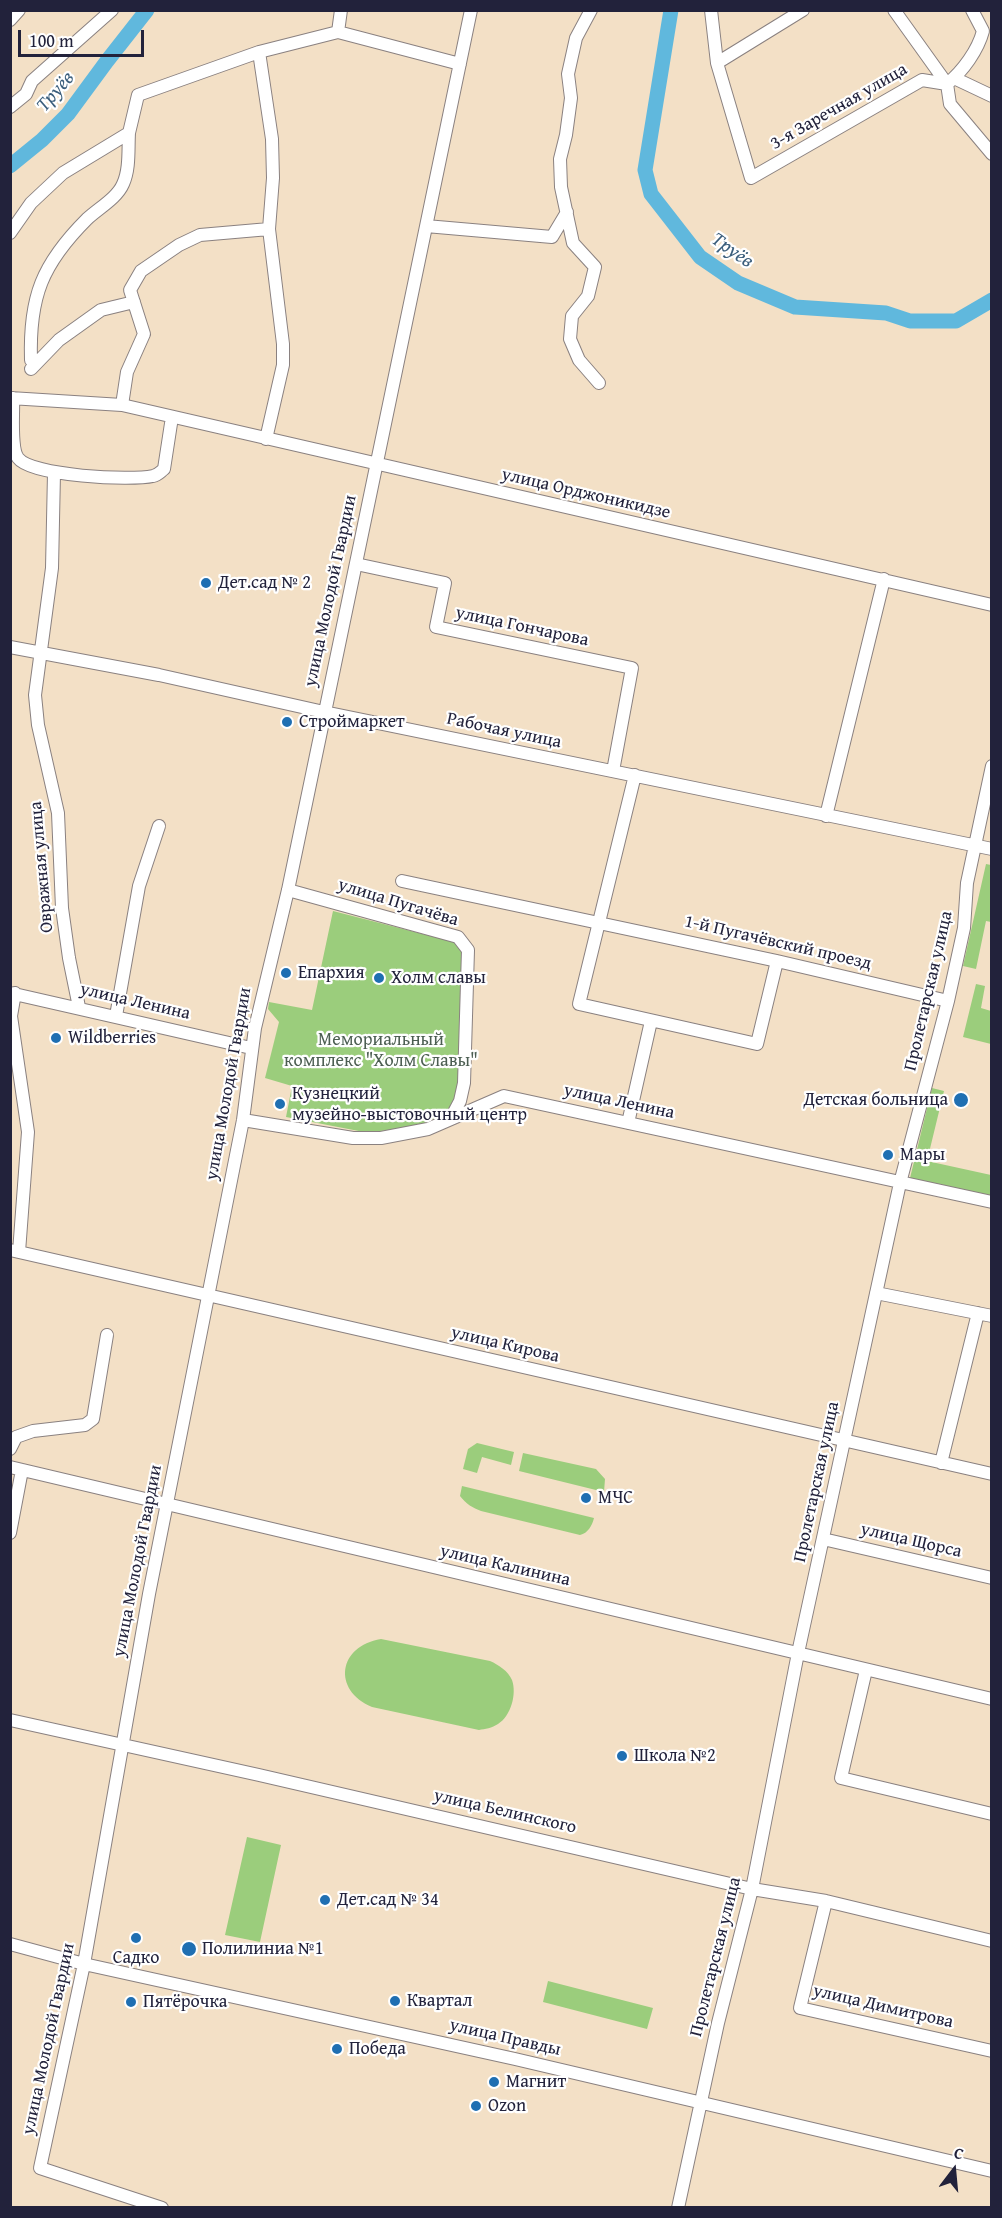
<!DOCTYPE html>
<meta charset="utf-8">
<style>
body{margin:0}
#map{position:relative;width:1002px;height:2218px;overflow:hidden;background:#f3e0c6;font-family:"Gentium Book Plus",serif}
canvas{display:block}
.frame{position:absolute;inset:0;border:12px solid #22223b;pointer-events:none}
.north{position:absolute;left:924px;top:2140px;width:60px;height:60px;-webkit-text-stroke:4px #fff;paint-order:stroke;rotate:16deg;font-size:16px;font-weight:700;line-height:24px;text-align:center;color:#22223b}
.north::after{content:'';display:block;margin:auto;width:21px;height:27px;background:#22223b;clip-path:polygon(50% 0,100% 100%,50% 72%,0 100%)}
.scale{position:absolute;left:18px;top:30px;width:126px;height:27px;box-sizing:border-box;border:3px solid #22223b;border-top:0;padding-left:8px;font-size:18px;line-height:21px;white-space:nowrap;color:#22223b;-webkit-text-stroke:4px #fff;paint-order:stroke}
</style>
<div id="map">
<canvas width="1002" height="2218"></canvas>
<div class="frame"></div>
<div class="north">С</div>
<div class="scale">100 m</div>
</div>
<script>
const g = document.querySelector('canvas').getContext('2d');
g.lineJoin = 'round';
function fillPath(path, color) {
  g.fillStyle = color;
  g.fill(path, 'evenodd');
}
function strokePath(path, color, width, dash) {
  g.strokeStyle = color;
  g.lineWidth = width;
  g.lineCap = dash ? 'butt' : 'round';
  g.setLineDash(dash || []);
  g.stroke(path);
}
function drawText(font, color, halo, rows, align = 'center') {
  g.font = font + ' "Gentium Book Plus",serif';
  g.lineWidth = 4.5;
  g.setLineDash([]);
  g.textBaseline = 'middle';
  g.strokeStyle = halo;
  g.fillStyle = color;
  for (const [text, x, y, turn = 0] of rows) {
    g.save();
    g.translate(x, y);
    g.rotate((+turn || 0) * Math.PI / 180);
    g.textAlign = isNaN(turn) ? turn : align;
    if (halo) g.strokeText(text, 0, 0);
    g.fillText(text, 0, 0);
    g.restore();
  }
}
fillPath(new Path2D(`
 M 986,864 L 991,865 L 991,922 L 986,921 L 976,969 L 963,966 Z
 M 333,911 L 454,942 L 463,952 L 460,1079 L 455,1100 L 448,1112 L 412,1129 L 364,1132 L 286,1117 L 292,1086 L 265,1078 L 279,1022 L 268,1009 L 269,1002 L 312,1010 Z
 M 976,984 L 985,986 L 981,1008 L 991,1011 L 991,1044 L 963,1037 Z
 M 932,1088 L 944,1091 L 927,1161 L 991,1175 L 991,1196 L 910,1178 Z
 M 477,1443 L 514,1452 L 511,1465 L 482,1457 L 477,1473 L 463,1469 L 468,1449 Z
 M 523,1453 L 596,1469 L 605,1479 L 604,1492 L 519,1471 Z
 M 462,1486 L 594,1518 C 592,1526 588,1533 580,1535 L 481,1511 C 473,1508 466,1504 460,1496 Z
 M 381,1639 L 490,1661 C 499,1665 508,1671 512,1680 C 517,1694 511,1716 498,1724 C 492,1728 485,1729 479,1730 L 372,1707 C 332,1690 338,1646 381,1639 Z
 M 247,1837 L 281,1845 L 260,1942 L 225,1935 Z
 M 548,1981 L 653,2008 L 647,2029 L 543,2002 Z`), '#9bcd7c');
strokePath(new Path2D(`
 M 671,10 L 645,170 L 651,194 L 700,257 L 738,283 L 795,307 L 886,313 L 910,321 L 956,321 L 992,300
 M 10,166 L 42,140 L 68,114 L 107,61 L 147,10`), '#60b8dd', 15);
const minor = new Path2D(`
 M 591,10 L 576,38 L 568,74 L 571,98 L 566,135 L 560,159 L 561,187 L 573,243 L 595,267 L 588,296 L 572,316 L 570,339 L 579,360 L 599,383
 M 711,10 L 717,63 L 751,178 L 922,80 L 947,84 C 963,71 978,50 983,31 L 972,10
 M 894,10 L 947,84 L 950,104 L 992,154
 M 10,20 L 19,10
 M 338,32 L 341,10
 M 259,52 L 272,139 L 273,178 L 269,229 L 283,344 L 283,365 L 266,439
 M 717,63 L 803,10
 M 954,78 L 992,96
 M 10,107 L 26,94 L 32,81 L 112,10
 M 426,226 L 552,237 L 567,212
 M 10,233 L 31,203 L 63,173 L 129,133 L 138,95 L 259,52 L 338,32 L 460,64
 M 31,360 C 29,297 42,264 87,219 C 99,208 117,198 123,184 C 130,169 128,149 129,133
 M 31,369 L 59,340 L 101,310 L 134,302
 M 10,398 L 122,405 L 992,605
 M 13,398 C 14,411 10,448 18,458 C 31,476 131,481 153,476 C 158,475 160,472 164,469 L 172,417
 M 122,405 L 127,372 L 144,334 L 130,290 L 141,271 L 179,245 L 200,235 L 269,229
 M 54,473 L 52,568 L 35,695 L 38,725 L 58,813 L 62,908 L 69,958 L 79,1007
 M 356,564 L 445,583 L 436,627 L 632,668 L 613,771
 M 10,647 L 159,675 L 324,712 L 992,849
 M 635,775 L 579,1004 L 757,1044 L 777,961
 M 826,816 L 884,579
 M 402,881 L 777,961 L 948,1001
 M 288,890 L 458,937 L 468,950 L 464,1083 L 460,1101 L 451,1118
 M 10,993 L 251,1048
 M 15,993 L 11,1016 L 28,1132 L 19,1252
 M 116,1016 L 139,886 L 159,826
 M 243,1120 L 353,1138 L 381,1138 L 428,1129 L 504,1096 L 992,1202
 M 628,1123 L 651,1021
 M 10,1250 L 992,1474
 M 876,1293 L 992,1316
 M 10,1449 L 16,1437 L 33,1431 L 85,1425 L 93,1419 L 107,1335
 M 941,1463 L 978,1313
 M 10,1467 L 992,1699
 M 10,1533 L 22,1470
 M 823,1539 L 992,1578
 M 866,1670 L 841,1778 L 992,1814
 M 10,1720 L 259,1775 L 752,1889 L 826,1901 L 992,1941
 M 826,1901 L 800,2008 L 992,2051
 M 10,1944 L 84,1964 L 515,2059 L 992,2171
 M 162,2208 L 40,2168 L 84,1964 L 149,1594 L 243,1120 L 255,1028 L 288,890 L 471,10
 M 678,2208 L 718,2023 L 752,1889 L 798,1653 L 900,1183 L 948,1001 L 964,928 L 967,883 L 992,766`);
strokePath(minor, '#8a8180', 14);
strokePath(minor, '#fff', 12);
for (const [x, y, r, color] of [
 [206,583,6,"#1f6fb2"],
 [287,722,6,"#1f6fb2"],
 [286,973,6,"#1f6fb2"],
 [379,978,6,"#1f6fb2"],
 [56,1038,6,"#1f6fb2"],
 [961,1100,8,"#1f6fb2"],
 [280,1104,6,"#1f6fb2"],
 [888,1155,6,"#1f6fb2"],
 [586,1498,6,"#1f6fb2"],
 [622,1756,6,"#1f6fb2"],
 [325,1900,6,"#1f6fb2"],
 [136,1938,6,"#1f6fb2"],
 [189,1949,8,"#1f6fb2"],
 [395,2001,6,"#1f6fb2"],
 [131,2002,6,"#1f6fb2"],
 [337,2049,6,"#1f6fb2"],
 [494,2082,6,"#1f6fb2"],
 [476,2106,6,"#1f6fb2"]
]) {
  const dot = new Path2D();
  dot.arc(x, y, r, 0, 2 * Math.PI);
  g.fillStyle = color;
  g.fill(dot);
  strokePath(dot, '#fff', 2);
}
drawText('18px', '#22223b', '#fff', [
 ["3-я Заречная улица",839,107,-30],
 ["улица Орджоникидзе",586,494,13],
 ["улица Молодой Гвардии",331,591,-78],
 ["улица Гончарова",522,627,12],
 ["Рабочая улица",504,731,12],
 ["Овражная улица",42,867,-95],
 ["улица Пугачёва",398,903,17],
 ["1-й Пугачёвский проезд",778,943,13],
 ["Пролетарская улица",929,991,-77],
 ["улица Ленина",135,1002,13],
 ["улица Молодой Гвардии",229,1084,-80],
 ["улица Ленина",619,1102,12],
 ["улица Кирова",505,1345,13],
 ["Пролетарская улица",817,1482,-78],
 ["улица Щорса",911,1541,13],
 ["улица Молодой Гвардии",138,1561,-79],
 ["улица Калинина",505,1566,13],
 ["улица Белинского",505,1812,13],
 ["Пролетарская улица",716,1957,-76],
 ["улица Димитрова",883,2007,13],
 ["улица Правды",505,2038,13],
 ["улица Молодой Гвардии",49,2039,-78]
]);
drawText('18px', '#22223b', '#fff', [
 ["Дет.сад № 2",218,583],
 ["Строймаркет",299,722],
 ["Епархия",298,973],
 ["Холм славы",391,978],
 ["Wildberries",68,1038],
 ["Кузнецкий",292,1094],
 ["музейно-выстовочный центр",292,1115],
 ["Детская больница",948,1100,"right"],
 ["Мары",900,1155],
 ["МЧС",598,1498],
 ["Школа №2",634,1756],
 ["Дет.сад № 34",337,1900],
 ["Полилиниа №1",202,1949],
 ["Садко",136,1958,"center"],
 ["Квартал",407,2001],
 ["Пятёрочка",143,2002],
 ["Победа",349,2049],
 ["Магнит",506,2082],
 ["Ozon",488,2106]
], 'left');
drawText('18px', '#4c5e52', '#fff', [
 ["Мемориальный",381,1040],
 ["комплекс \"Холм Славы\"",381,1061]
]);
drawText('italic 20px', '#3b5e7c', '#fff', [
 ["Труёв",56,92,-49],
 ["Труёв",732,251,35]
]);
</script>
